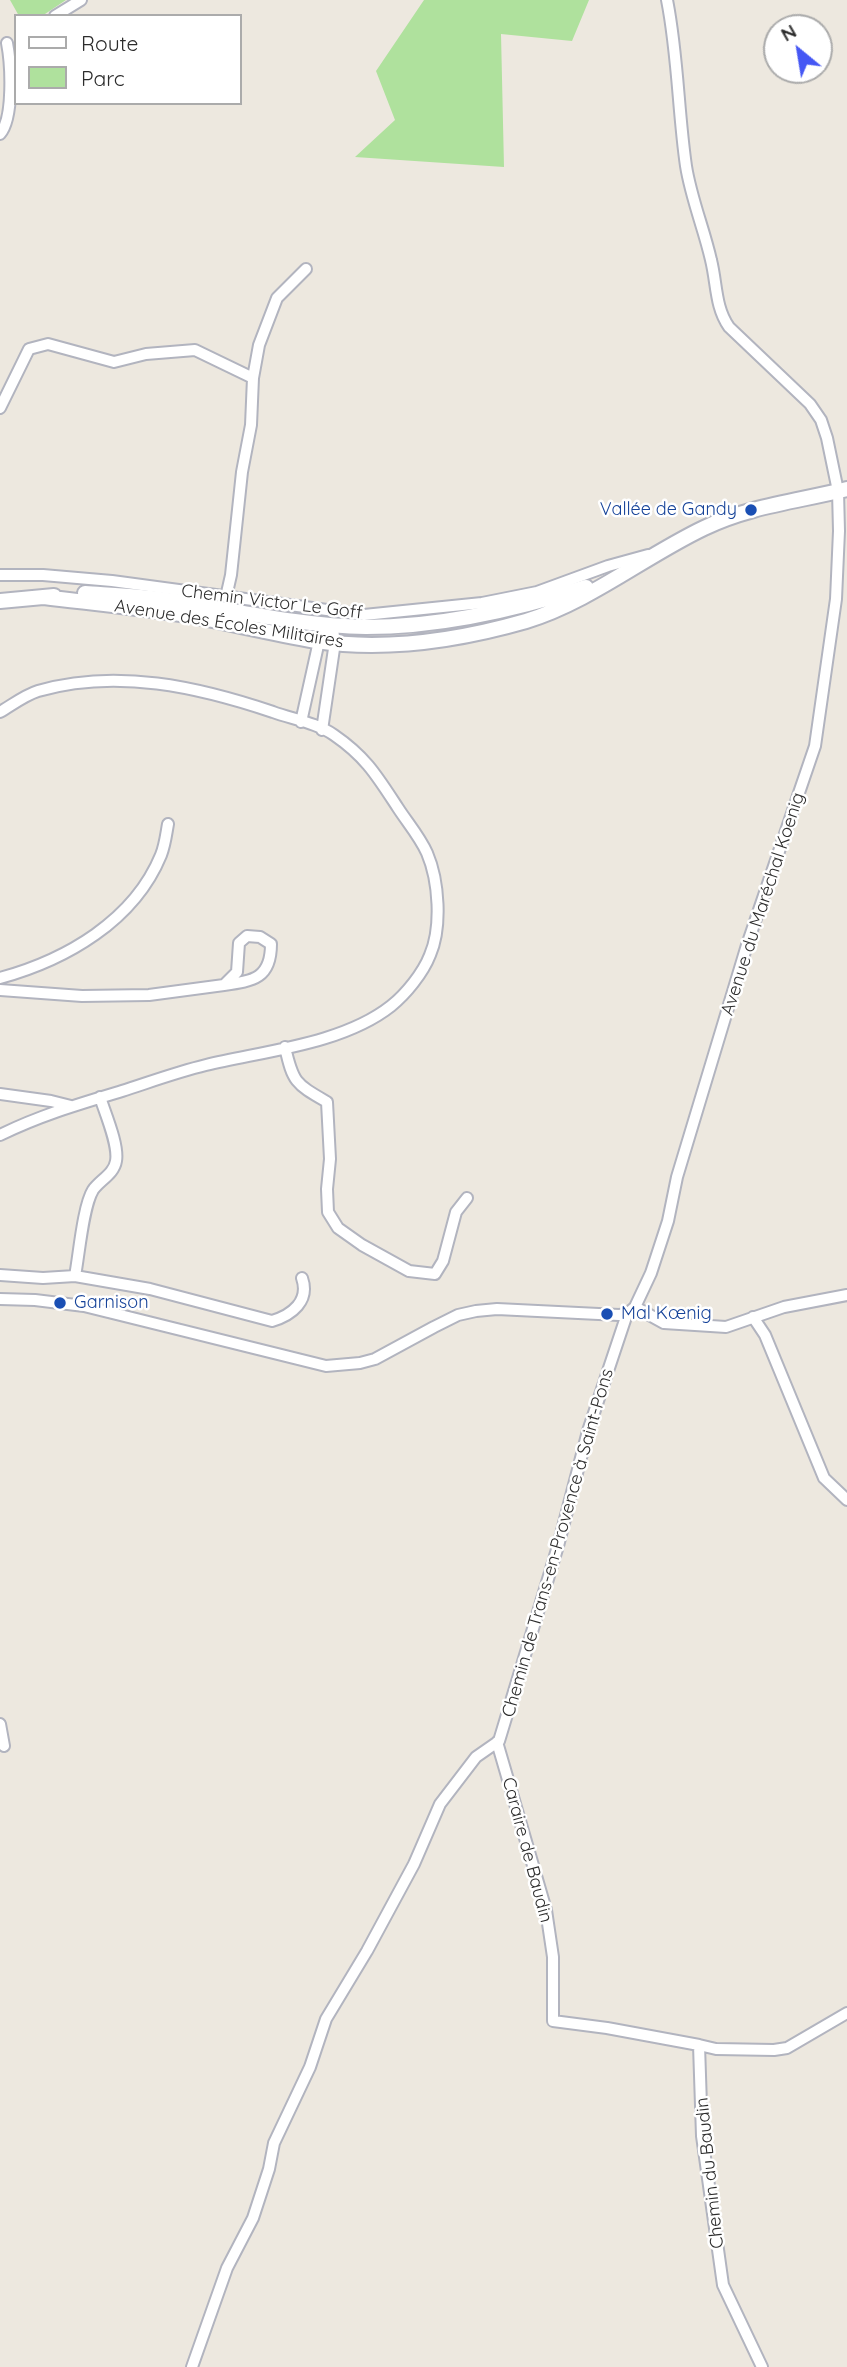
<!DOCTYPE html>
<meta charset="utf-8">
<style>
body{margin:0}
#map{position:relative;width:847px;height:2367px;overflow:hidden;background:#ede8df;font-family:Quicksand,sans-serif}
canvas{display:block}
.legend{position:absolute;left:14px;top:14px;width:228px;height:91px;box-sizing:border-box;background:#fff;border:2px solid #ababab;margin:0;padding:9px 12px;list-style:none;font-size:21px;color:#2c2c2c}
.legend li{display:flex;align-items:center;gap:14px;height:35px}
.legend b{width:35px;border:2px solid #ababab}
.north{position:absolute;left:763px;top:14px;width:70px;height:70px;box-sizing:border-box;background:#fff;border:2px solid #ababab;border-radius:50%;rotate:330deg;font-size:19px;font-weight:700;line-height:28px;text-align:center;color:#2c2c2c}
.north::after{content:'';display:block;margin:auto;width:24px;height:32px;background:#4557f4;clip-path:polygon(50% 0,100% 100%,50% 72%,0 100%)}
</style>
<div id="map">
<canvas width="847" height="2367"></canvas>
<ul class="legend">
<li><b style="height:9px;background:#fff"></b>Route</li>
<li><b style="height:19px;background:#afe19d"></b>Parc</li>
</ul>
<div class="north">N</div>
</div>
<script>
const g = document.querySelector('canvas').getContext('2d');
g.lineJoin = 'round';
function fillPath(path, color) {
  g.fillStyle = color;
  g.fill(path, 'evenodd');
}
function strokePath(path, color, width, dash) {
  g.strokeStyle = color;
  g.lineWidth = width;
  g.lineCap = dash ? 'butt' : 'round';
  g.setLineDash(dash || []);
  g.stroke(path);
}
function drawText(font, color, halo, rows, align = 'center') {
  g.font = font + ' Quicksand,sans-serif';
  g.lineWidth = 5;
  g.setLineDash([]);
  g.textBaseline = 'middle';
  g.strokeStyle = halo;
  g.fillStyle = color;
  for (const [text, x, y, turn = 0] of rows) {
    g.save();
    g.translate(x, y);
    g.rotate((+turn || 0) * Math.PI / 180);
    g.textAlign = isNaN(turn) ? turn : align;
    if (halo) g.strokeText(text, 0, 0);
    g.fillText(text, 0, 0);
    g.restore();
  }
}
fillPath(new Path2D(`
 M 10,0 L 66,0 L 42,16 L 19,16 Z
 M 424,0 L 589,0 L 572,41 L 501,34 L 504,167 L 355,157 L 395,120 L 376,71 Z`), '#afe19d');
const minor = new Path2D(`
 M 55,16 L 81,0
 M 0,134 C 14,118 11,64 7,43
 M 0,408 L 29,349 L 48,344 L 114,362 L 146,354 L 195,350 L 253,378
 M 0,575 L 43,575 L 112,581 L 364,615 L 482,603 L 537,592 L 608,566 L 648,555
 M 226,597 L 231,575 L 242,472 L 251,425 L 253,378 L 259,345 L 277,298 L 306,269
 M 0,712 C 12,705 25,695 38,691 C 116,668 199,687 273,712 C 292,719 317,723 334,735 C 366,757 377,776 398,808 C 407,822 420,837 427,853 C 439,881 442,927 430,955 C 423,973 406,994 391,1006 C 343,1044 264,1051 206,1065 C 177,1072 150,1082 122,1091 C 79,1104 41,1115 0,1135
 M 301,722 L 319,641 L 332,624
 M 322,730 L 335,642 L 332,624
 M 0,978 C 66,960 134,921 161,855 C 165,845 166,835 168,824
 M 0,990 L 82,996 L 149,995 L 224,985 C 254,981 271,978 271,944 L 260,937 L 247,936 L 239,943 L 237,972 L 224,985
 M 285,1047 C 293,1083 296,1084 327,1102 L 330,1159 L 327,1189 L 328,1212 L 338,1228 L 362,1245 L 409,1271 L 435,1274 L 443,1261 L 456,1212 L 467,1198
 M 0,1094 L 51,1101 L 71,1106
 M 100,1097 C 105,1113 119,1145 116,1161 C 114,1174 100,1180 93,1190 C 83,1206 79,1255 75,1276 L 150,1289 L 272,1321 C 292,1315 310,1301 302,1278
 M 0,1275 L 43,1278 L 75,1276
 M 0,1299 L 35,1300 L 84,1306 L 326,1366 L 360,1363 L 375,1359 L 434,1327 L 458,1315 L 476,1311 L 497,1309 L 619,1315 L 627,1314 L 635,1307 L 651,1273 L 668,1221 L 677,1177 L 747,945 L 815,746 L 836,599 L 839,531 L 838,491 L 827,438 L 821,420 L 810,404 L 729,327 C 715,307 717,284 711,260 C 704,229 691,198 686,166 C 678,111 678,55 667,0
 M 635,1307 L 664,1323 L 726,1327 L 784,1307 L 847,1295
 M 753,1317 L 765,1335 L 824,1478 L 847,1500
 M 0,1724 L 4,1746
 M 497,1742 L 546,1910 L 553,1957 L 553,2021 L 607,2028 L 699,2045
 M 192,2367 L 227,2268 L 253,2218 L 269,2169 L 274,2143 L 310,2067 L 326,2019 L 367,1951 L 414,1864 L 440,1804 L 476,1757 L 499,1741 L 558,1546 L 588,1431 L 627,1314
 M 762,2367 L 723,2285 L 702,2136 L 699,2045 L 716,2049 L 774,2050 L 787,2048 L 847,2013`);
const tertiary = new Path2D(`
 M 85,593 C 115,595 145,596 175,601 C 238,611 302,626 366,627 C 441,627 515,610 586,587
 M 44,597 C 93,603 143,608 192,616 C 233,624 275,634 316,641 C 385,651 460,640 526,621 C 589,602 645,556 704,528 C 749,506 799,501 847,489
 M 0,601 L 54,596`);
strokePath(minor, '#b2b4bf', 14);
strokePath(tertiary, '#b2b4bf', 18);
strokePath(minor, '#fff', 10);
strokePath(tertiary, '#fff', 14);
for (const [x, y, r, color] of [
 [751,510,7,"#1a4fb4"],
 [60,1303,7,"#1a4fb4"],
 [607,1314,7,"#1a4fb4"]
]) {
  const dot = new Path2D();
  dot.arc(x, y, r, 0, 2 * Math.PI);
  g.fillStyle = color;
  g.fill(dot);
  strokePath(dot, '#fff', 2.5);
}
drawText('18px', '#164399', '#fff', [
 ["Vallée de Gandy",737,510,"right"],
 ["Garnison",74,1303],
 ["Mal Kœnig",621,1314]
], 'left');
drawText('18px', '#2c2c2c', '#fff', [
 ["Chemin Victor Le Goff",272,602,7],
 ["Avenue des Écoles Militaires",229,624,9],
 ["Avenue du Maréchal Koenig",763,904,-72],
 ["Chemin de Trans-en-Provence à Saint-Pons",558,1543,-74],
 ["Caraire de Baudin",527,1850,75],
 ["Chemin du Baudin",710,2173,-96]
]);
</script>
